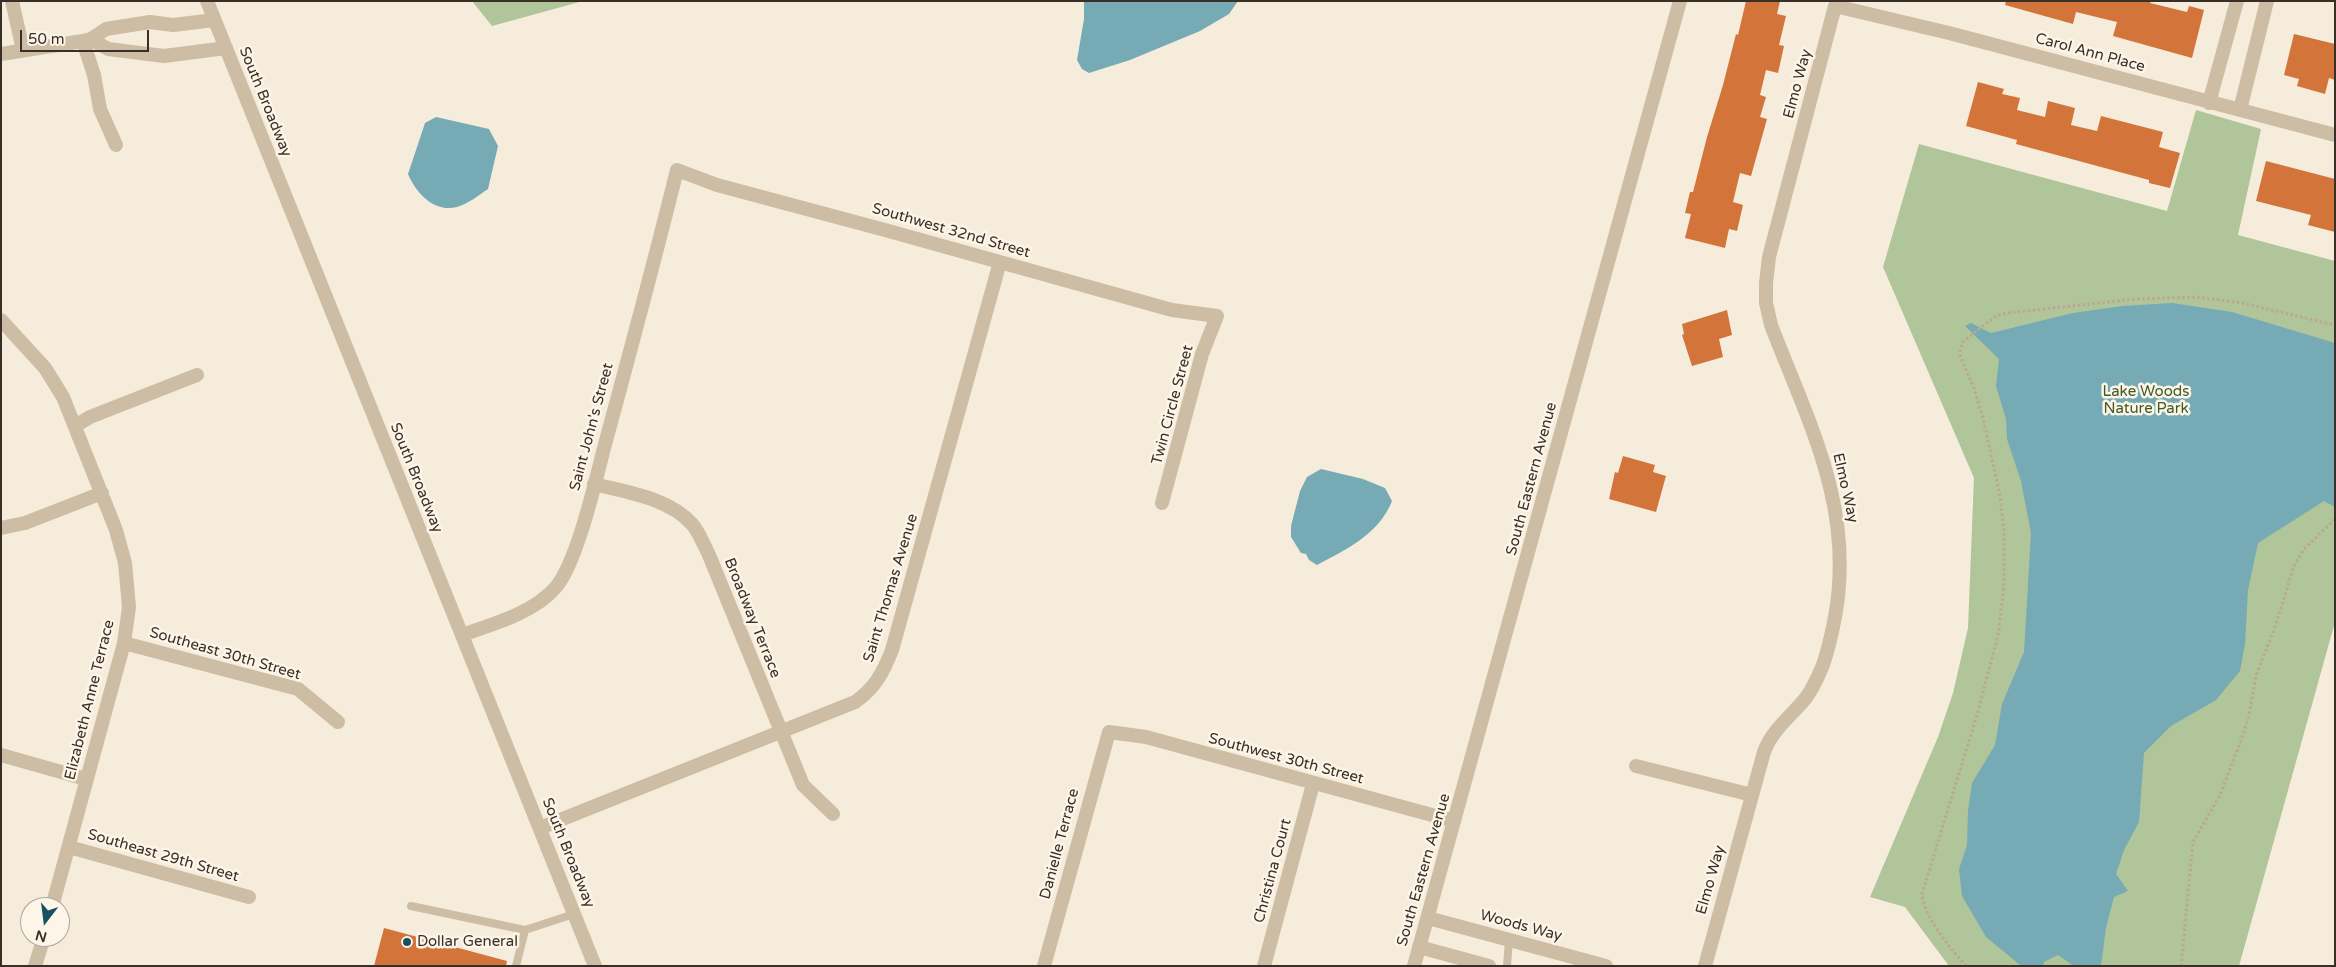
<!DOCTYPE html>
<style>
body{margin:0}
#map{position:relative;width:2336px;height:967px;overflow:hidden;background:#f5ecdb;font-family:"Varela Round",sans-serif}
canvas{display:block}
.frame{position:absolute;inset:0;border:2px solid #392f27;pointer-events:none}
.north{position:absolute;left:20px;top:897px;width:50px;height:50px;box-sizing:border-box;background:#fcf5e8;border:1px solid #aea69b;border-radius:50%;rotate:195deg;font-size:14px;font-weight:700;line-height:20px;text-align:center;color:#392f27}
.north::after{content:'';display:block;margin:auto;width:18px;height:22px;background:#185160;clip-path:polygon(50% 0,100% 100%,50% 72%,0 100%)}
.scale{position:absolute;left:20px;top:30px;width:129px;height:22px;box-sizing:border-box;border:2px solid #392f27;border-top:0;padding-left:6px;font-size:15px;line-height:18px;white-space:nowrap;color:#392f27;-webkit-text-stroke:4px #fcf5e8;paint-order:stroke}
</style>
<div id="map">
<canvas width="2336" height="967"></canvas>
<div class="frame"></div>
<div class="north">N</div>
<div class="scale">50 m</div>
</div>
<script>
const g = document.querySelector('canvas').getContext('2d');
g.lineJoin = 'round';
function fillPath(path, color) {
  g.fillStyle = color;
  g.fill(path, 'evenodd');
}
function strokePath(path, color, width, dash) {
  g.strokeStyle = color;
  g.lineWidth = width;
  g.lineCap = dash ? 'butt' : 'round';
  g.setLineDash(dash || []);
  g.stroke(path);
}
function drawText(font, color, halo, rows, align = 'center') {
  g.font = font + ' "Varela Round",sans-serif';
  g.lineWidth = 5;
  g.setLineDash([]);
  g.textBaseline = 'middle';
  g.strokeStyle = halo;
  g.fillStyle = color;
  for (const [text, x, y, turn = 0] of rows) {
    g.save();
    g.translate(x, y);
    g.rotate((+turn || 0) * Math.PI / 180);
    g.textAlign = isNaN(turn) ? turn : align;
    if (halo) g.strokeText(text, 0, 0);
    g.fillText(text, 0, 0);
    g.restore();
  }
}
fillPath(new Path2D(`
 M 472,1 L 583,1 L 492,26 Z
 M 2196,110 L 2261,129 L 2238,235 L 2335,261 L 2335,622 L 2239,966 L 1949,966 L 1905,907 L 1870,897 L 1938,737 L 1953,693 L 1968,628 L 1974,478 L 1883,267 L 1919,144 L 2167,211 Z`), '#b0c599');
fillPath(new Path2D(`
 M 1084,1 L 1238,1 L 1229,14 L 1200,31 L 1130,60 L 1089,73 L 1082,69 L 1077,60 L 1084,19 Z
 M 436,117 L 489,129 L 498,146 L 488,189 C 479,195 468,204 457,207 C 434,213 416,193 408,174 L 425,123 Z
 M 2172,303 L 2232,312 L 2335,343 L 2335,507 L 2324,501 L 2258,543 L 2248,590 L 2245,644 L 2240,671 L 2216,700 L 2171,726 L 2144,753 L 2139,822 L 2124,850 L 2116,874 L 2128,891 L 2114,897 L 2106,928 L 2101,966 L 2074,966 L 2058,955 L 2044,962 L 2043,966 L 2020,965 L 1986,937 L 1962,896 L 1959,869 L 1967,845 L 1968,811 L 1972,783 L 1995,745 L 2002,704 L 2024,652 L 2031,533 L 2021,481 L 2007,439 L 2006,419 L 1996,386 L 1999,359 L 1965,326 L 1971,323 L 1991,333 L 2073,313 L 2122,306 Z
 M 1321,469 L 1363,479 L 1385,488 L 1392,501 C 1379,534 1347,549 1317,565 L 1309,560 L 1306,554 L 1301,553 L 1291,537 L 1291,526 L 1300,491 L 1307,477 Z`), '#76aab5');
fillPath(new Path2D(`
 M 1746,1 L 1780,1 L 1777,14 L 1786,16 L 1779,45 L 1784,46 L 1778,73 L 1766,70 L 1760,95 L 1766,97 L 1760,117 L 1767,119 L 1751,176 L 1740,173 L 1733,202 L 1743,205 L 1737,231 L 1729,229 L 1725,248 L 1685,238 L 1691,214 L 1685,213 L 1690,192 L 1693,192 L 1707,137 L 1723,85 L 1736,34 L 1738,35 Z
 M 2006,1 L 2151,1 L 2150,3 L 2187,12 L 2189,6 L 2204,10 L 2192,58 L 2113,36 L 2117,22 L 2076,12 L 2073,24 L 2005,5 Z
 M 2294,34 L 2335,44 L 2335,80 L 2329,78 L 2325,94 L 2297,86 L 2299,79 L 2284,75 Z
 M 1978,82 L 2004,89 L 2002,94 L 2020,98 L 2017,110 L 2045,117 L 2048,101 L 2075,108 L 2071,125 L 2097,131 L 2101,116 L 2163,132 L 2159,147 L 2180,153 L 2170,188 L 2149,183 L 2149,180 L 2016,144 L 2017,140 L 1966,126 Z
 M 2266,161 L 2335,179 L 2335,232 L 2308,225 L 2311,215 L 2256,201 Z
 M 1727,310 L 1732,335 L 1719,339 L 1723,357 L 1692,366 L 1682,335 L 1684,334 L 1682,324 Z
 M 1623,456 L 1655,465 L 1653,472 L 1666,476 L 1656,512 L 1609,499 L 1615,472 L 1618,473 Z
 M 384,928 L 507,961 L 506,966 L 374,966 Z`), '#d3743a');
strokePath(new Path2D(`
 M 1966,966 C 1950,948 1924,917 1922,894 L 1977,715 L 1998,635 L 2004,585 L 2004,532 L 2000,496 L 1983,418 L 1974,388 L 1960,356 L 1960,351 L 1963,342 L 1984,325 L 1998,315 L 2007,313 L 2136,299 L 2196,297 L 2242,303 L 2335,325
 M 2181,966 L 2193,842 L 2220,795 L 2239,746 L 2249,716 L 2256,675 L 2274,630 L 2294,566 L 2304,549 L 2335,519`), '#baa88f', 3, [2.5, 2.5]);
strokePath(new Path2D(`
 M 411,906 L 525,930 L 574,914
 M 516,966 L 525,930
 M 1507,966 L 1509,939`), '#cebda5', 8);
strokePath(new Path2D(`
 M 12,1 L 23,50
 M 91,39 L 108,49 L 164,56 L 226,48
 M 83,41 L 94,75 L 100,109 L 116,145
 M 1,54 L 83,41 L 91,39 L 106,29 L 150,22 L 173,25 L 214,20
 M 2209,103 L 2237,1
 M 2240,110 L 2267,1
 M 1,320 L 45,368 L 63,397 L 116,530 L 125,563 L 129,607 L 124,643 L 52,907
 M 75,426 L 90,417 L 197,375
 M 594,484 C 626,492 669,498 692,524 C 699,532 704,545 709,555 L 803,785 L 833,814
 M 1,528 L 25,523 L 102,493
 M 462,635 C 493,624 534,613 556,587 C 577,562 595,483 604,448 C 629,356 654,263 677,170 L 717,185 L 885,230 L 1172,310 L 1217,316 L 1202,354 L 1162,503
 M 124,643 L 298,689 L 338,722
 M 1,755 L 86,779
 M 1636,766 L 1752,795
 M 540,828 L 855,702 C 875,688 883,673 892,650 L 1000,262
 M 69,847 L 249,897
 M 1428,918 L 1606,966
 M 1419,947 L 1489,966
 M 35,966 L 44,937
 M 1044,966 L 1109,732 L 1146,737 L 1454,821
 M 1264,966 L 1313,784
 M 1705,966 L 1764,752 C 1772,730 1790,717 1805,699 C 1813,689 1818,677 1823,665 C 1828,650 1832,633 1835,617 C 1855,508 1809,424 1771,325 L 1766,303 L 1766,283 L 1769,257 L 1835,6 L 1949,33 L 2335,135`), '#cebda5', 14);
strokePath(new Path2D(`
 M 207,1 L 595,966
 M 1414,966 L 1680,1`), '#cebda5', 14);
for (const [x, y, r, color] of [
 [407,942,5,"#185160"]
]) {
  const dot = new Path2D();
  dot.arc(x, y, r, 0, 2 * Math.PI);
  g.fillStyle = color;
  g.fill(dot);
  strokePath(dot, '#fcf5e8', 2);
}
drawText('15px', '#392f27', '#fcf5e8', [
 ["Carol Ann Place",2090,53,15],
 ["Elmo Way",1798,84,-75],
 ["South Broadway",265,102,68],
 ["Southwest 32nd Street",951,231,16],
 ["Twin Circle Street",1173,405,-75],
 ["Saint John's Street",592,427,-75],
 ["South Broadway",416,478,68],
 ["South Eastern Avenue",1532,479,-75],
 ["Elmo Way",1845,488,77],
 ["Saint Thomas Avenue",891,588,-73],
 ["Broadway Terrace",752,618,68],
 ["Southeast 30th Street",225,654,16],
 ["Elizabeth Anne Terrace",90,700,-76],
 ["Southwest 30th Street",1286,759,15],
 ["Danielle Terrace",1060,844,-75],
 ["South Broadway",568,853,68],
 ["Southeast 29th Street",163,856,16],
 ["South Eastern Avenue",1424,870,-74],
 ["Christina Court",1273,871,-75],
 ["Elmo Way",1711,880,-74],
 ["Woods Way",1521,926,15]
]);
drawText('15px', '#415a28', '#fcf5e8', [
 ["Lake Woods",2146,392],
 ["Nature Park",2146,409]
]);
drawText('15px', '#392f27', '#fcf5e8', [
 ["Dollar General",417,942]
], 'left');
</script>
